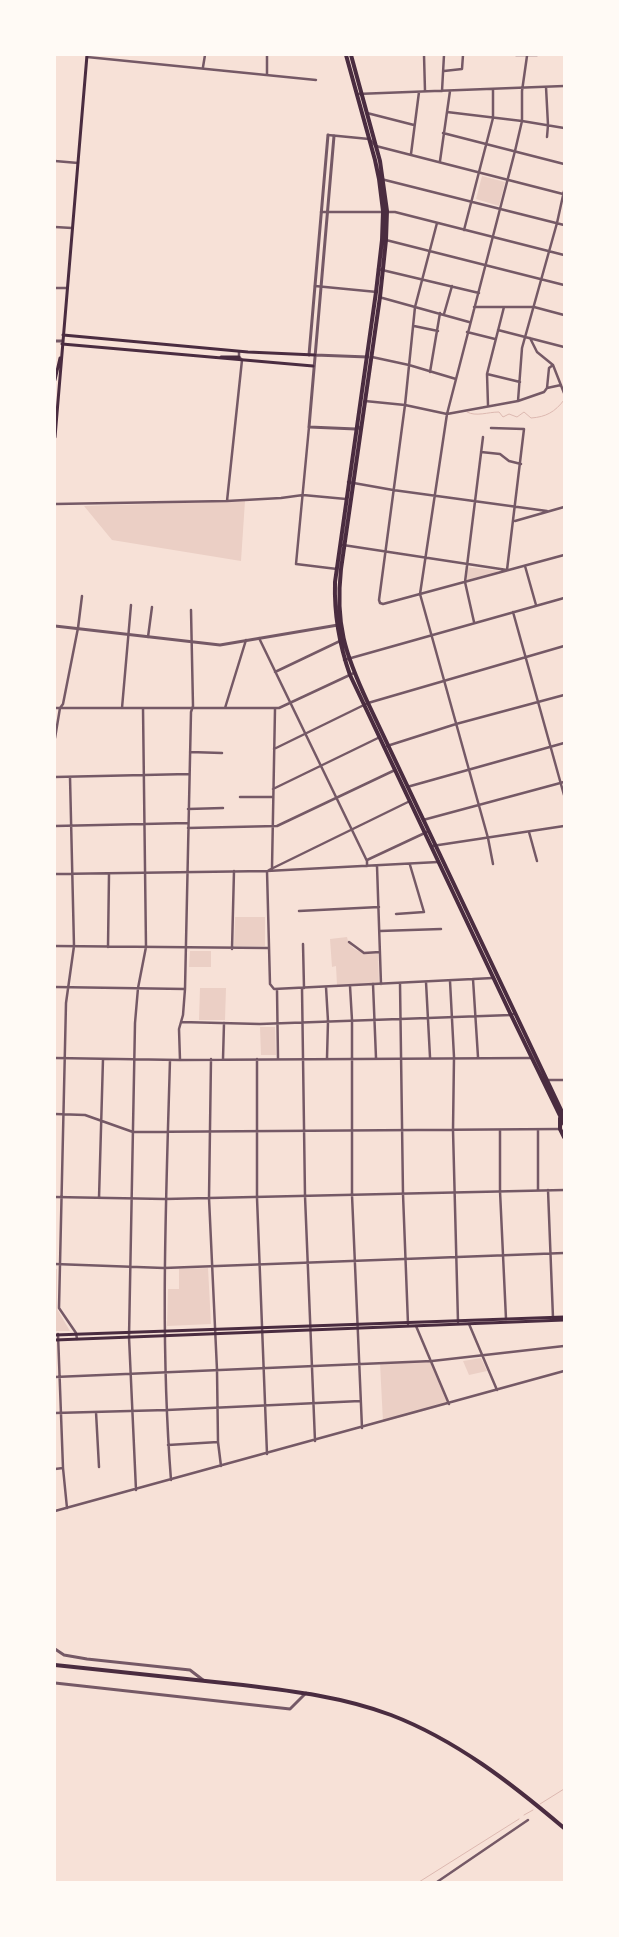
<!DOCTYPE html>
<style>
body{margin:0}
#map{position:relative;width:619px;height:1937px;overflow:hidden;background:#f7e1d7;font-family:"Fira Sans",sans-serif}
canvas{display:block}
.frame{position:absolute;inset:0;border:56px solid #fffaf5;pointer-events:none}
</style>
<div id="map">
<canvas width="619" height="1937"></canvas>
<div class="frame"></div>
</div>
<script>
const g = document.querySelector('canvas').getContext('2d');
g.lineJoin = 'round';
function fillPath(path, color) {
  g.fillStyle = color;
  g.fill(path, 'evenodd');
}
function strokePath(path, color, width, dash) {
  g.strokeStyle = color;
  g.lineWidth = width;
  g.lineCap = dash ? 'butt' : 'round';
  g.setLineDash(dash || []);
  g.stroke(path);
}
fillPath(new Path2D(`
 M 482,176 L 505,182 L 499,206 L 476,199 Z
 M 245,501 L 241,561 L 112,540 L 84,506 Z
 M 467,567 L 500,571 L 467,580 Z
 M 235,917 L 265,917 L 265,946 L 234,946 Z
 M 347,937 C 350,952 365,954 378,953 L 379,983 L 337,985 L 336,966 L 332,967 L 330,939 Z
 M 190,951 L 211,951 L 211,967 L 189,967 Z
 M 200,988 L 226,988 L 225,1020 L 199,1020 Z
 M 260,1027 L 275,1027 L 276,1055 L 261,1055 Z
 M 208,1268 L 211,1324 L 167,1326 L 168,1289 L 179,1289 L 179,1269 Z
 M 55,1269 L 57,1269 L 57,1309 L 70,1331 L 55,1331 Z
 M 481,1358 L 487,1371 L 469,1375 L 463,1361 Z
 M 432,1361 L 449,1404 L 383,1422 L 380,1363 Z`), '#ebcfc5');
strokePath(new Path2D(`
 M 467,412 C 476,417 488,412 499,412 L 503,417 L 509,414 L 517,417 L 524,412 L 531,418 C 546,417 555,412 564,400
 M 540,1804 L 564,1789
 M 524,1815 L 533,1810
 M 419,1882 L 519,1819`), '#dcb8b0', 1);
strokePath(new Path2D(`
 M 424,55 L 425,91
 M 516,55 L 537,55
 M 87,57 L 316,80
 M 203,67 L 205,55
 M 444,71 L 462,69 L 463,55
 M 267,75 L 267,55
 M 546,87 L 548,125 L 547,137
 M 442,91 L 444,55
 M 357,94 L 564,86
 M 447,112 L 522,121 L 564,128
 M 367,113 L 414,125
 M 443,133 L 564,164
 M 328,135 L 369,139 L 376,146 L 563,194
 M 411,154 L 419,92
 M 55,161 L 78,163
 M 440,161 L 450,91
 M 381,179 L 564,225
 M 321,212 L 395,212 L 564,255
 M 437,223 L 415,307 L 405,405 L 379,600 L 380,603 L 383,604 L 564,555
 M 55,227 L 72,228
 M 464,230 L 493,118 L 493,90
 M 386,240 L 564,285
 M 378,269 L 479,293
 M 315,286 L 377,292
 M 55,288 L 67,288
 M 379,297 L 469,322
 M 474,307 L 534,307 L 564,315
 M 444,314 L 452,286
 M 414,326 L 438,331
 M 498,330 L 564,347
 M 467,332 L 495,339
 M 530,338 L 537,352 L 553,365 L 564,393
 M 372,357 L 409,365 L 456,379
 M 430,372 L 440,313
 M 487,374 L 520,382
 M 547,388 L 549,368 L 553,365
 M 365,401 L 405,405 L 447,414 L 518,401 L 544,392 L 547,388 L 561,385
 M 518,401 L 522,348 L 557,223 L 564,191
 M 488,405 L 487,374 L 504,307
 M 309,427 L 296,564 L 337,569
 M 481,452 L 500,454 L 509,461 L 521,464
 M 348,482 L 393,490 L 547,511
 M 227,501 L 242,360 L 239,357 L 239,352
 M 55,504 L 227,501 L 281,498 L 303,495 L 346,499
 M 515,521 L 564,507
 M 343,545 L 507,570 L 524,429 L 491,428
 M 525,566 L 536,605
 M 513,612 L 564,795
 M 474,622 L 465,582 L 483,437
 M 148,637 L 152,607
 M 259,638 L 367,861 L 367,866
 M 344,660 L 564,598
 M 275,672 L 340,641
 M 55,708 L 279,708 L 354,673
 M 122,708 L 131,605
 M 225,708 L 246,640
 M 55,738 L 60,708 L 63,704 L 78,628 L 82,596
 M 387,746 L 456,724 L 564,695
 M 274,749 L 368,703 L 564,646
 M 190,752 L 222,753
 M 55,777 L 189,774
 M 70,777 L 74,946 L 66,1003 L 59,1308 L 76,1333 L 77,1339
 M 407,787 L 564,743
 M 273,789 L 380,737
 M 240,797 L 273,797
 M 188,809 L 223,808
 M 423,820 L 564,782
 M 55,826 L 188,823
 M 188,828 L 277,826 L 395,770
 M 529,832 L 537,861
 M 432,846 L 564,826
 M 367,860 L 429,831
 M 493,864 L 488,838 L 420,594 L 447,414 L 515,151 L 522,121 L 522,91 L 527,56
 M 377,866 L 381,984
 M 272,868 L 275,709
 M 269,870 L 410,801
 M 267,871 L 270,984 L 274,989 L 493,978
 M 55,874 L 267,871 L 438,862
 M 299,911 L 379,907
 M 396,914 L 424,912 L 410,865
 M 380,931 L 441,929
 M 349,942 L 364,953 L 380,952
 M 303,944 L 304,988
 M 55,946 L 268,948
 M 108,947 L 109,874
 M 232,949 L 234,871
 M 473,979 L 478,1057
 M 450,981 L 454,1057 L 453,1130 L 458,1322
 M 426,982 L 430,1057
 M 400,983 L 403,1194 L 408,1324
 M 373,984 L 376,1058
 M 350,986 L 352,1020 L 352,1195 L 362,1428
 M 55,987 L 185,989
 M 326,987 L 328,1021 L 327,1058
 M 302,988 L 305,1196 L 315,1441
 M 277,990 L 278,1058
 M 181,1022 L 260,1024 L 511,1015 L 515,1013
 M 55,1058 L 180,1060 L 531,1058
 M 211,1059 L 209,1198 L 217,1370 L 218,1442 L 221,1466
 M 223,1059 L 224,1023
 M 257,1059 L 257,1198 L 267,1454
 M 170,1060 C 166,1200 160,1340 171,1480
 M 180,1060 L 179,1029 L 183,1015 L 185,989 L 191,712 L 193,706 L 191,610
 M 547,1080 L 564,1080
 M 55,1114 L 85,1115 L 133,1132 L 560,1129
 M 500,1130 L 500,1191 L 506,1319
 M 538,1130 L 538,1190
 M 548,1190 L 553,1318
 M 55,1197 L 165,1199 L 564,1190
 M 99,1198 L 103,1059
 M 55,1264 L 164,1268 L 564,1253
 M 469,1324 L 497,1390
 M 416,1326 L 449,1404
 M 58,1334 L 63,1468 L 67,1508
 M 55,1377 L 432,1361 L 564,1346
 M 96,1412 L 99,1467
 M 55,1413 L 167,1410 L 360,1401
 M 168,1445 L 218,1442
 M 55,1469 L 63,1468
 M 136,1490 L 129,1337 L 135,1023 L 138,988 L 146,947 L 143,708
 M 55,1511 L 564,1371
 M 437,1882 L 528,1820`), '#755966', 2.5);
strokePath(new Path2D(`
 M 334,136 L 309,427 L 356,429 L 361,427
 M 55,341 L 62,341
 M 309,355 L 328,135
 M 315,355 L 368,357
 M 55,626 L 220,645 L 338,625
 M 55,1649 L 64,1655 L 87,1659 L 190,1670 L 203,1680
 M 55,1683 L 290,1709 L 306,1693`), '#755966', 3);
strokePath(new Path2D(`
 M 63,335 L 248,352 L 315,355
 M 62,344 L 313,366
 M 221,357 L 239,357
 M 55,380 L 60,358
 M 55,437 L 87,55
 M 55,1335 L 564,1317
 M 55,1340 L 564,1320`), '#4a2c40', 3);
strokePath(new Path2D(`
 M 346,55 L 375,160 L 379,179 L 383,211 L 382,240 L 376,292 L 335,582 C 334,615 339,644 350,675 L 511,1015 L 564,1124
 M 351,55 L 380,161 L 387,211 L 386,240 L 380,297 L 341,569 C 335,624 345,654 368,703 L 564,1116
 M 560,1118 L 560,1129 L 564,1137`), '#4a2c40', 4);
strokePath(new Path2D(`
 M 55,1665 C 118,1672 180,1678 243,1685 C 293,1691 343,1697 391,1715 C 456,1740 511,1783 564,1828`), '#4a2c40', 4);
</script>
